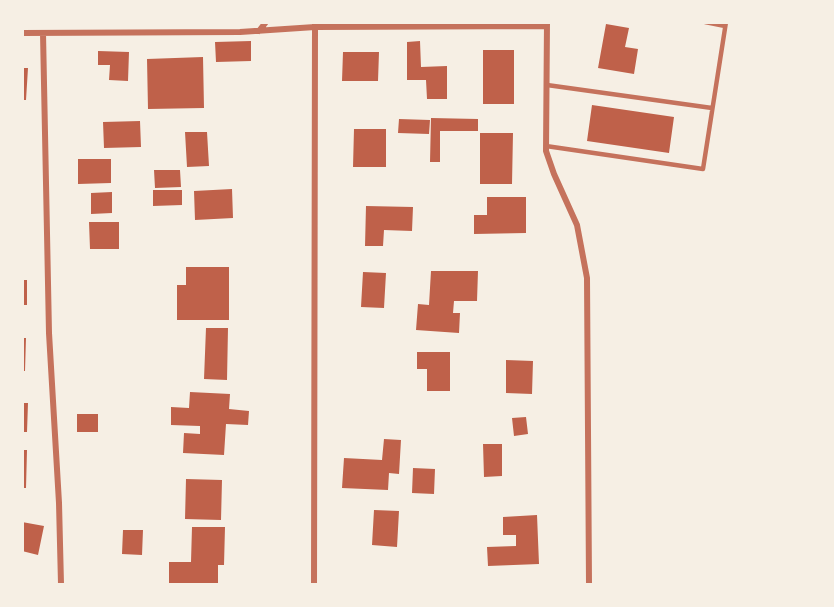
<!DOCTYPE html>
<style>
body{margin:0}
#map{position:relative;width:834px;height:607px;overflow:hidden;background:#f6efe4;font-family:Roboto,sans-serif}
canvas{display:block}
.frame{position:absolute;inset:0;border:24px solid #f6efe4;pointer-events:none}
</style>
<div id="map">
<canvas width="834" height="607"></canvas>
<div class="frame"></div>
</div>
<script>
const g = document.querySelector('canvas').getContext('2d');
g.lineJoin = 'round';
function fillPath(path, color) {
  g.fillStyle = color;
  g.fill(path, 'evenodd');
}
function strokePath(path, color, width, dash) {
  g.strokeStyle = color;
  g.lineWidth = width;
  g.lineCap = dash ? 'butt' : 'round';
  g.setLineDash(dash || []);
  g.stroke(path);
}
fillPath(new Path2D(`
 M 606,24 L 629,28 L 625,47 L 638,49 L 634,74 L 598,68 Z
 M 251,41 L 251,61 L 216,62 L 215,42 Z
 M 420,41 L 421,67 L 447,66 L 447,99 L 427,99 L 426,80 L 407,80 L 407,42 Z
 M 483,50 L 514,50 L 514,104 L 483,104 Z
 M 98,51 L 129,52 L 128,81 L 109,80 L 110,65 L 98,65 Z
 M 343,52 L 379,52 L 378,81 L 342,81 Z
 M 203,57 L 204,108 L 148,109 L 147,59 Z
 M 22,68 L 28,68 L 26,100 L 22,100 Z
 M 592,105 L 674,117 L 669,153 L 587,141 Z
 M 431,118 L 478,119 L 478,131 L 440,131 L 440,162 L 430,162 Z
 M 399,119 L 430,120 L 429,134 L 398,133 Z
 M 140,121 L 141,147 L 104,148 L 103,122 Z
 M 354,129 L 386,129 L 386,167 L 353,167 Z
 M 185,132 L 207,132 L 209,166 L 187,167 Z
 M 480,133 L 513,133 L 512,184 L 480,184 Z
 M 78,159 L 111,159 L 111,183 L 78,184 Z
 M 154,170 L 180,170 L 181,187 L 155,188 Z
 M 232,189 L 233,218 L 195,220 L 194,191 Z
 M 153,190 L 182,190 L 182,205 L 153,206 Z
 M 112,192 L 112,213 L 91,214 L 91,193 Z
 M 487,197 L 526,197 L 526,233 L 474,234 L 474,215 L 487,215 Z
 M 366,206 L 413,207 L 412,231 L 384,230 L 383,246 L 365,246 Z
 M 89,222 L 119,222 L 119,249 L 90,249 Z
 M 186,267 L 229,267 L 229,320 L 177,320 L 177,285 L 186,285 Z
 M 431,271 L 478,271 L 477,301 L 454,301 L 453,313 L 460,313 L 459,333 L 416,330 L 418,304 L 429,305 Z
 M 363,272 L 386,273 L 384,308 L 361,307 Z
 M 22,280 L 27,280 L 27,305 L 22,305 Z
 M 206,328 L 228,328 L 227,380 L 204,379 Z
 M 22,338 L 26,338 L 25,371 L 22,371 Z
 M 417,352 L 450,352 L 450,391 L 427,391 L 427,369 L 417,369 Z
 M 506,360 L 533,361 L 532,394 L 506,393 Z
 M 190,392 L 230,394 L 229,409 L 249,411 L 248,425 L 226,424 L 224,455 L 183,453 L 184,433 L 200,434 L 200,426 L 171,425 L 171,407 L 189,408 Z
 M 22,403 L 28,403 L 27,432 L 22,432 Z
 M 77,414 L 98,414 L 98,432 L 77,432 Z
 M 526,417 L 528,434 L 514,436 L 512,418 Z
 M 384,439 L 401,440 L 399,474 L 389,473 L 388,490 L 342,488 L 344,458 L 382,460 Z
 M 483,444 L 502,444 L 502,476 L 484,477 Z
 M 22,450 L 27,450 L 26,488 L 22,488 Z
 M 413,468 L 435,469 L 434,494 L 412,493 Z
 M 186,479 L 222,480 L 221,520 L 185,519 Z
 M 374,510 L 399,511 L 397,547 L 372,545 Z
 M 537,515 L 539,564 L 488,566 L 487,547 L 516,546 L 516,535 L 503,535 L 503,517 Z
 M 22,522 L 44,526 L 38,555 L 22,551 Z
 M 192,527 L 225,527 L 224,565 L 218,565 L 218,584 L 169,584 L 169,562 L 191,562 Z
 M 123,530 L 143,530 L 142,555 L 122,554 Z`), '#bf614a');
strokePath(new Path2D(`
 M 705,22 L 725,26
 M 547,85 L 712,108
 M 546,146 L 703,169 L 726,22`), '#c5725c', 4.5);
strokePath(new Path2D(`
 M 547,22 L 546,151 L 554,174 L 577,225 L 587,278 L 589,584
 M 259,31 L 266,22
 M 22,33 L 240,32 L 315,27 L 547,26
 M 43,33 L 49,333 L 59,503 L 61,584
 M 314,584 L 315,22`), '#c5725c', 6);
</script>
